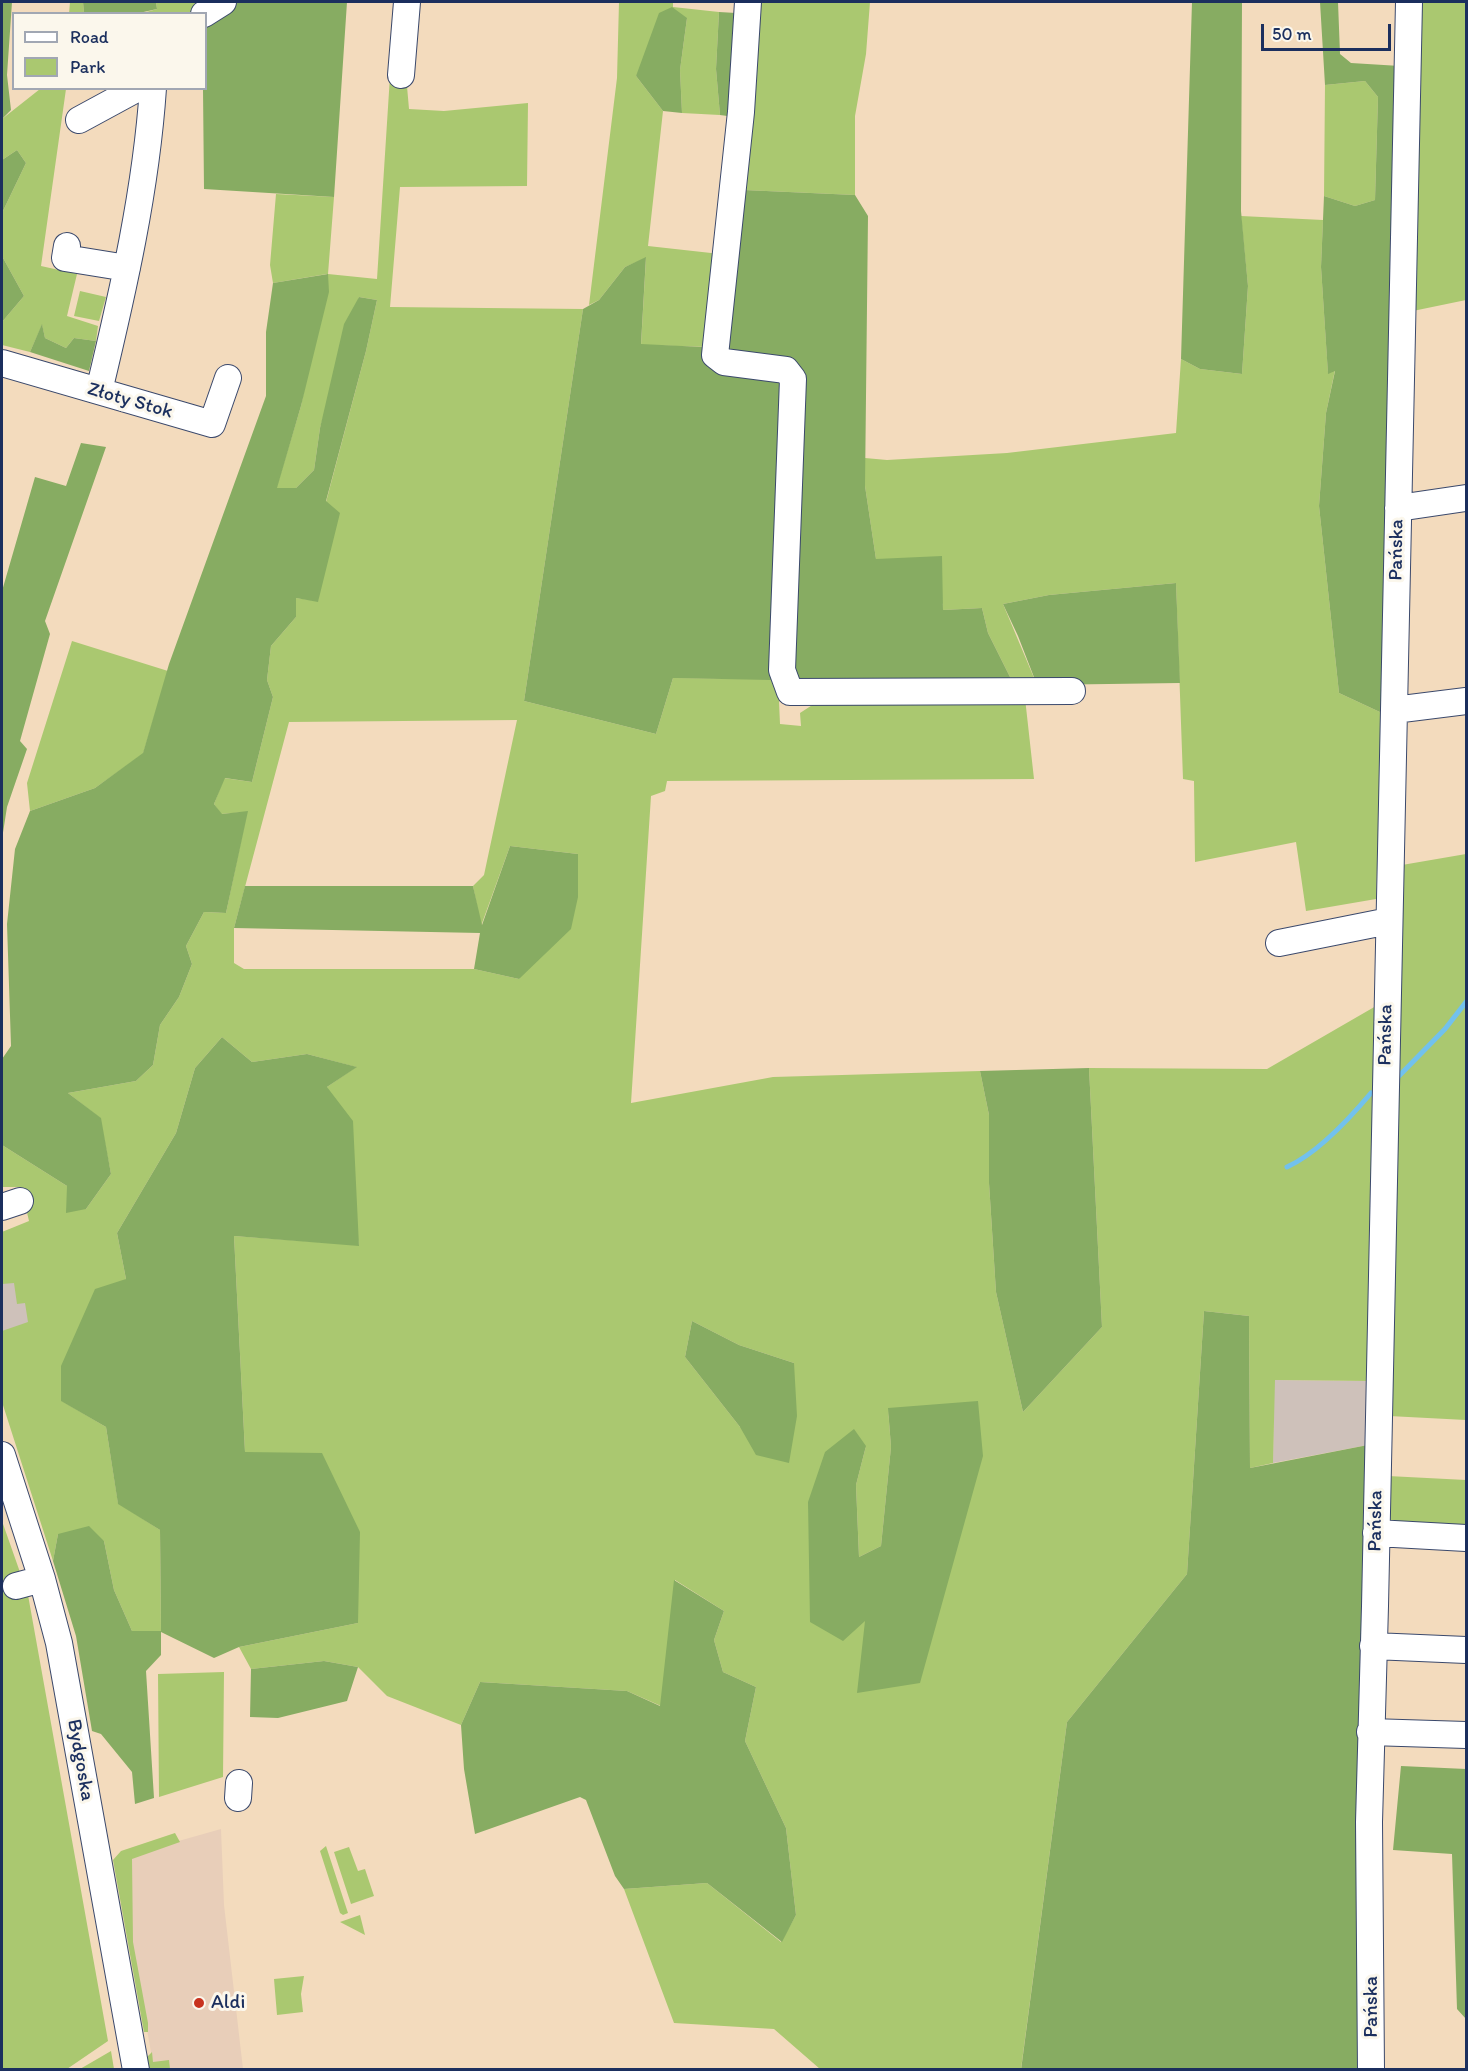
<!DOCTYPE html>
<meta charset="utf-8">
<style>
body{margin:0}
#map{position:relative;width:1468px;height:2071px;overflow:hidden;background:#f3dbbd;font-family:Itim,sans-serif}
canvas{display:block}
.frame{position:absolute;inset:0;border:3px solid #1b2f5e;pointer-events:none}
.legend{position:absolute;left:12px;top:12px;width:195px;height:78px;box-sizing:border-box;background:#fbf7ec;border:2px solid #a1a7b3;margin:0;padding:8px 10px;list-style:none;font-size:18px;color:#1b2f5e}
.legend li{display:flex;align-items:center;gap:12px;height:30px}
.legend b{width:30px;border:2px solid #a1a7b3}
.scale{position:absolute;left:1261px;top:24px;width:130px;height:27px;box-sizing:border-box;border:3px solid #1b2f5e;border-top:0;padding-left:8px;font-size:18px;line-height:21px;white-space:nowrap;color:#1b2f5e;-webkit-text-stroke:4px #fbf7ec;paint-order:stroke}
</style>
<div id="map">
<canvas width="1468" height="2071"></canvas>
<div class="frame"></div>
<ul class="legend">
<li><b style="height:8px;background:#fff"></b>Road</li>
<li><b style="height:16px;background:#aac870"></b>Park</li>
</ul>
<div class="scale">50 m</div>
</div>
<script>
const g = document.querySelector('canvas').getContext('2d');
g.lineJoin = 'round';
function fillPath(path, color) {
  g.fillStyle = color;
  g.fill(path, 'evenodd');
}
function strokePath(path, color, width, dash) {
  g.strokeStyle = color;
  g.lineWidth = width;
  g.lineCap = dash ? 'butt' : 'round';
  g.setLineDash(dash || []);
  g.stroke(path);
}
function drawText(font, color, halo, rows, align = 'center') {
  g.font = font + ' Itim,sans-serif';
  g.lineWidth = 6;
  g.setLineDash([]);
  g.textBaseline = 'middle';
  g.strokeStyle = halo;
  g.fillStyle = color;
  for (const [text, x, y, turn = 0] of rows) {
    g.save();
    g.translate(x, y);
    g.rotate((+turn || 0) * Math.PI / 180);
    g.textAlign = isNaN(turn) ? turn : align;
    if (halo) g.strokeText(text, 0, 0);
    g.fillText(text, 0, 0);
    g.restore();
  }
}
fillPath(new Path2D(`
 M 221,1829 L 224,1905 L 243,2069 L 154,2069 L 129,1929 L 129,1855 Z`), '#e8ceb9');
fillPath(new Path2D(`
 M 19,1226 L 31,1327 L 2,1337 L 2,1232 Z
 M 1274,1380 L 1369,1381 L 1368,1445 L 1273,1463 Z`), '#cec1ba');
fillPath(new Path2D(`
 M 70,2 L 83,2 L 84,13 L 69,14 Z
 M 156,2 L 217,2 L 194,13 L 139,14 L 157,9 Z
 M 619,2 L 673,2 L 673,7 L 719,12 L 716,69 L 720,115 L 682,113 L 680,70 L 687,18 L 636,76 L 663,111 L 648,246 L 720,254 L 711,347 L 641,345 L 646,258 L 625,267 L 599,300 L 589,305 L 617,78 Z
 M 756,2 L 870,2 L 866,54 L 855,116 L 855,195 L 744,190 Z
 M 1420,2 L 1466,2 L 1466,300 L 1408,312 Z
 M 406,75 L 409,109 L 444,111 L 528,103 L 527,186 L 400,187 L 390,307 L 583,309 L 524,701 L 656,734 L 673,678 L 778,679 L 780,724 L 801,726 L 800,713 L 820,700 L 1025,698 L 1034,779 L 667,781 L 665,791 L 651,796 L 631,1103 L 773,1077 L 980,1071 L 989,1115 L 989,1183 L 996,1292 L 1023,1412 L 1102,1327 L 1089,1068 L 1267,1069 L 1376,1006 L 1369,1381 L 1275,1380 L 1273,1463 L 1250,1468 L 1249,1316 L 1204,1311 L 1187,1574 L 1067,1722 L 1021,2069 L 820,2069 L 774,2029 L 674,2023 L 624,1889 L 707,1883 L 781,1942 L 796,1915 L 786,1828 L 745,1741 L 756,1687 L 723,1672 L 714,1640 L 724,1611 L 675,1580 L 661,1706 L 627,1691 L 480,1682 L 461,1725 L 387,1696 L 358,1667 L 324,1661 L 251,1669 L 239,1647 L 358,1623 L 245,1452 L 234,1236 L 359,1245 L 327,1087 L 356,1067 L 307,1054 L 252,1062 L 222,1037 L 195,1068 L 176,1133 L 117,1233 L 126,1279 L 62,1401 L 106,1427 L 118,1503 L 160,1530 L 161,1631 L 132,1631 L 114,1590 L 104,1541 L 58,1534 L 53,1561 L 2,1402 L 2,1331 L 28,1322 L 25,1303 L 17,1304 L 14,1283 L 2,1284 L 2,1232 L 29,1221 L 21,1187 L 2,1187 L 2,1145 L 67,1186 L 86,1209 L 111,1174 L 100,1118 L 68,1093 L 136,1081 L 153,1065 L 160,1025 L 179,997 L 192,964 L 186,946 L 204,912 L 226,913 L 247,812 L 221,814 L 214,804 L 224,778 L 252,782 L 273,697 L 267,680 L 271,646 L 296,617 L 296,598 L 318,601 L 326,502 L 366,351 L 377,300 L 359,297 L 320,428 L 314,470 L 296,488 L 276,489 L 301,406 L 327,274 L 273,283 L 270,265 L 276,194 L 334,197 L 328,274 L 377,279 L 390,76 ZM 517,720 L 484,875 L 473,886 L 481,926 L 510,846 L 578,854 L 519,979 L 474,969 L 244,969 L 234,963 L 234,928 L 289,722 ZM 692,1321 L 739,1345 L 794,1363 L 740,1427 L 685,1357 ZM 888,1408 L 920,1683 L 865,1621 L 810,1622 L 811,1575 L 866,1446 L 856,1485 L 859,1557 L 881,1546 L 891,1447 Z
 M 1365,81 L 1378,97 L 1375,200 L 1355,206 L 1324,196 L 1325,85 Z
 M 40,89 L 66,89 L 41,266 L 77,274 L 67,316 L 98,326 L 96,341 L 74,338 L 66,348 L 45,338 L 42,325 L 30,352 L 2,345 L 2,322 L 24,296 L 2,256 L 2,213 L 26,163 L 17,150 L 2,160 L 2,119 Z
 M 1241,216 L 1323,220 L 1321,267 L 1328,373 L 1335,370 L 1326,413 L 1319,506 L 1339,693 L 1382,713 L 1376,899 L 1306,911 L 1296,842 L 1195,862 L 1194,781 L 1183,779 L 1176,583 L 1049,595 L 1003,604 L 1037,685 L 1014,685 L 988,633 L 982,608 L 943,610 L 943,604 L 876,559 L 865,486 L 865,458 L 887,460 L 1007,453 L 1176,433 L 1181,359 L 1200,369 L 1242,374 L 1248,286 Z
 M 80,291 L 106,297 L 99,321 L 74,316 Z
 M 72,641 L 168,671 L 143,754 L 95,788 L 30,811 L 27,783 Z
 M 1466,854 L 1466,1420 L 1389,1416 L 1402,865 Z
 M 1388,1476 L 1466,1480 L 1466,1527 L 1388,1521 Z
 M 2,1521 L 28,1595 L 108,2041 L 67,2069 L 2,2069 Z
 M 224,1672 L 223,1777 L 159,1797 L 158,1674 Z
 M 175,1833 L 180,1842 L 132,1859 L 133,1942 L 148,2023 L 148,2032 L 144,2032 L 113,1860 L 121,1851 Z
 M 326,1846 L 348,1913 L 343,1915 L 340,1913 L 320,1851 Z
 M 349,1847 L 358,1871 L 365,1869 L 374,1896 L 351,1904 L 334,1852 Z
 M 360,1915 L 365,1935 L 340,1922 Z
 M 304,1976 L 301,1994 L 303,2012 L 277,2015 L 274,1979 Z
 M 111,2051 L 114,2069 L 80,2069 Z
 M 152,2052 L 153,2062 L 169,2060 L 170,2069 L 148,2069 L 147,2057 Z`), '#aac870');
fillPath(new Path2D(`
 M 2,2 L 12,2 L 7,75 L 11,110 L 2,119 Z
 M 83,2 L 156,2 L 157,9 L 139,13 L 84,13 Z
 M 238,2 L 347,2 L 334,197 L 204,189 L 203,89 L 206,88 L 206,26 Z
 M 1192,2 L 1242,2 L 1241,211 L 1248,286 L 1242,374 L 1200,369 L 1181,359 Z
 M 1320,2 L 1338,2 L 1340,54 L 1351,63 L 1400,66 L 1382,713 L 1339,693 L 1319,506 L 1326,413 L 1335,371 L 1328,374 L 1321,267 L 1324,196 L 1355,206 L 1375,200 L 1378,97 L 1365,81 L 1325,85 Z
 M 672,7 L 687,18 L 680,70 L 682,113 L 663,111 L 636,76 L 659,13 Z
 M 719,12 L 736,13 L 735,117 L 720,115 L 716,69 Z
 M 17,150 L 26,163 L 2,213 L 2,160 Z
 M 744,190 L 855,195 L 868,216 L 865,486 L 876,559 L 942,556 L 943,610 L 982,608 L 988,633 L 1014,685 L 673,678 L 656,734 L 524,701 L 583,309 L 599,300 L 625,267 L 646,257 L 641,344 L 724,348 Z
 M 2,256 L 24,296 L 2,322 Z
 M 328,274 L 329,292 L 301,406 L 277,488 L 296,488 L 314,470 L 320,428 L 344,324 L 359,297 L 377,300 L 366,351 L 326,501 L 340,513 L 318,602 L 296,598 L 296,617 L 271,646 L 267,680 L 273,697 L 252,782 L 225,778 L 214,804 L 222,814 L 248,811 L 226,913 L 204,912 L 186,946 L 192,964 L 179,997 L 160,1025 L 153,1065 L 136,1081 L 68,1093 L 101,1118 L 111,1174 L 86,1209 L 66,1213 L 67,1186 L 2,1145 L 2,1059 L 11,1046 L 7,924 L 15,849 L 30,811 L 95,788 L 143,753 L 169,664 L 266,396 L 266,332 L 273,283 Z
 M 42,324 L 45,338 L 66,348 L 74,338 L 96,341 L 89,371 L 30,352 Z
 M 81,443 L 106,447 L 45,621 L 50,634 L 20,741 L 27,749 L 7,807 L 2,839 L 2,591 L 35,477 L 66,486 Z
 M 1176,583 L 1180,683 L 1037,685 L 1018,636 L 1003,604 L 1049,595 Z
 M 510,846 L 578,854 L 578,897 L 571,929 L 519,979 L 474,969 L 480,933 L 234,928 L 245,886 L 473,886 L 482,925 Z
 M 222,1037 L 252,1062 L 307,1054 L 357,1067 L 327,1087 L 353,1121 L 359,1246 L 234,1236 L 245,1452 L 322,1453 L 360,1532 L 358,1623 L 239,1647 L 214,1658 L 161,1632 L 161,1655 L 146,1671 L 154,1798 L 135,1804 L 132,1772 L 101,1734 L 92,1731 L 76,1636 L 53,1561 L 58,1534 L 89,1526 L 104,1541 L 114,1590 L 132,1631 L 161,1631 L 160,1530 L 118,1504 L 106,1427 L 61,1401 L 61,1366 L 95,1289 L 126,1279 L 117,1233 L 176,1133 L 195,1068 Z
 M 1089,1068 L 1102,1327 L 1023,1412 L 996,1292 L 989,1183 L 989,1115 L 980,1071 Z
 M 1204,1311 L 1249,1316 L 1250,1468 L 1368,1445 L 1364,2069 L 1021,2070 L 1067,1722 L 1187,1574 Z
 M 692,1321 L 739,1345 L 794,1363 L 797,1416 L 789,1463 L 756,1455 L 740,1427 L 685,1357 Z
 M 978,1401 L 983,1456 L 920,1683 L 857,1693 L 865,1621 L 843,1641 L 810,1622 L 808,1502 L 825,1452 L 854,1429 L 866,1446 L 856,1485 L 859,1557 L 881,1546 L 891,1447 L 888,1408 Z
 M 674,1580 L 724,1611 L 714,1640 L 723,1672 L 756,1687 L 745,1741 L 786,1828 L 796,1915 L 782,1942 L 707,1883 L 624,1889 L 615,1876 L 586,1800 L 580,1797 L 475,1834 L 464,1769 L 461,1725 L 480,1682 L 627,1691 L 660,1706 Z
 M 324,1661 L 358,1667 L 347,1701 L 278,1718 L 250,1717 L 251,1669 Z
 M 1401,1766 L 1466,1769 L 1466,2019 L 1457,2009 L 1452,1854 L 1393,1850 Z`), '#87ac62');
strokePath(new Path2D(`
 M 1395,1080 L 1445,1029 L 1466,1002
 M 1287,1167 C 1318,1153 1350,1118 1371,1093`), '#72c1ed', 5);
const minor = new Path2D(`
 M 748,2 L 741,112 L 715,355 L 724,362 L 786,370 L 793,379 L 782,670 L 790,692 L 1072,691
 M 204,14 L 223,2
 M 401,75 L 407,2
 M 79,120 L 138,88
 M 67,246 L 65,258 L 127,268
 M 2,363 L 212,424 L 228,378
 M 99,391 C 123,291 146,191 153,88
 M 1398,508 L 1466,498
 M 1394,710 L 1466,701
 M 1279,943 L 1389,921
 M 2,1207 L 20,1201
 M 2,1455 L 42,1579 L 59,1643 L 136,2070
 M 1376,1533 L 1466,1538
 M 16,1586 L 42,1579
 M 1373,1646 L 1466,1650
 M 1370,1732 L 1466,1735
 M 238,1798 L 239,1783
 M 1371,2070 L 1369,1822 L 1375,1606 L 1409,2`);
strokePath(minor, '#3b496c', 28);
strokePath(minor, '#fff', 26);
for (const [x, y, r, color] of [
 [199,2003,6,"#c8321e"]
]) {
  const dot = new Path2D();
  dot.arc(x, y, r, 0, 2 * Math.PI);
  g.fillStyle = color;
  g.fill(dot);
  strokePath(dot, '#fbf7ec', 2);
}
drawText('20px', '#1b2f5e', '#fbf7ec', [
 ["Złoty Stok",130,401,16],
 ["Pańska",1397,550,-89],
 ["Pańska",1386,1035,-89],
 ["Pańska",1376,1521,-89],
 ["Bydgoska",80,1760,80],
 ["Pańska",1372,2007,-90]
]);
drawText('20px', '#1b2f5e', '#fbf7ec', [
 ["Aldi",211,2003]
], 'left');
</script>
